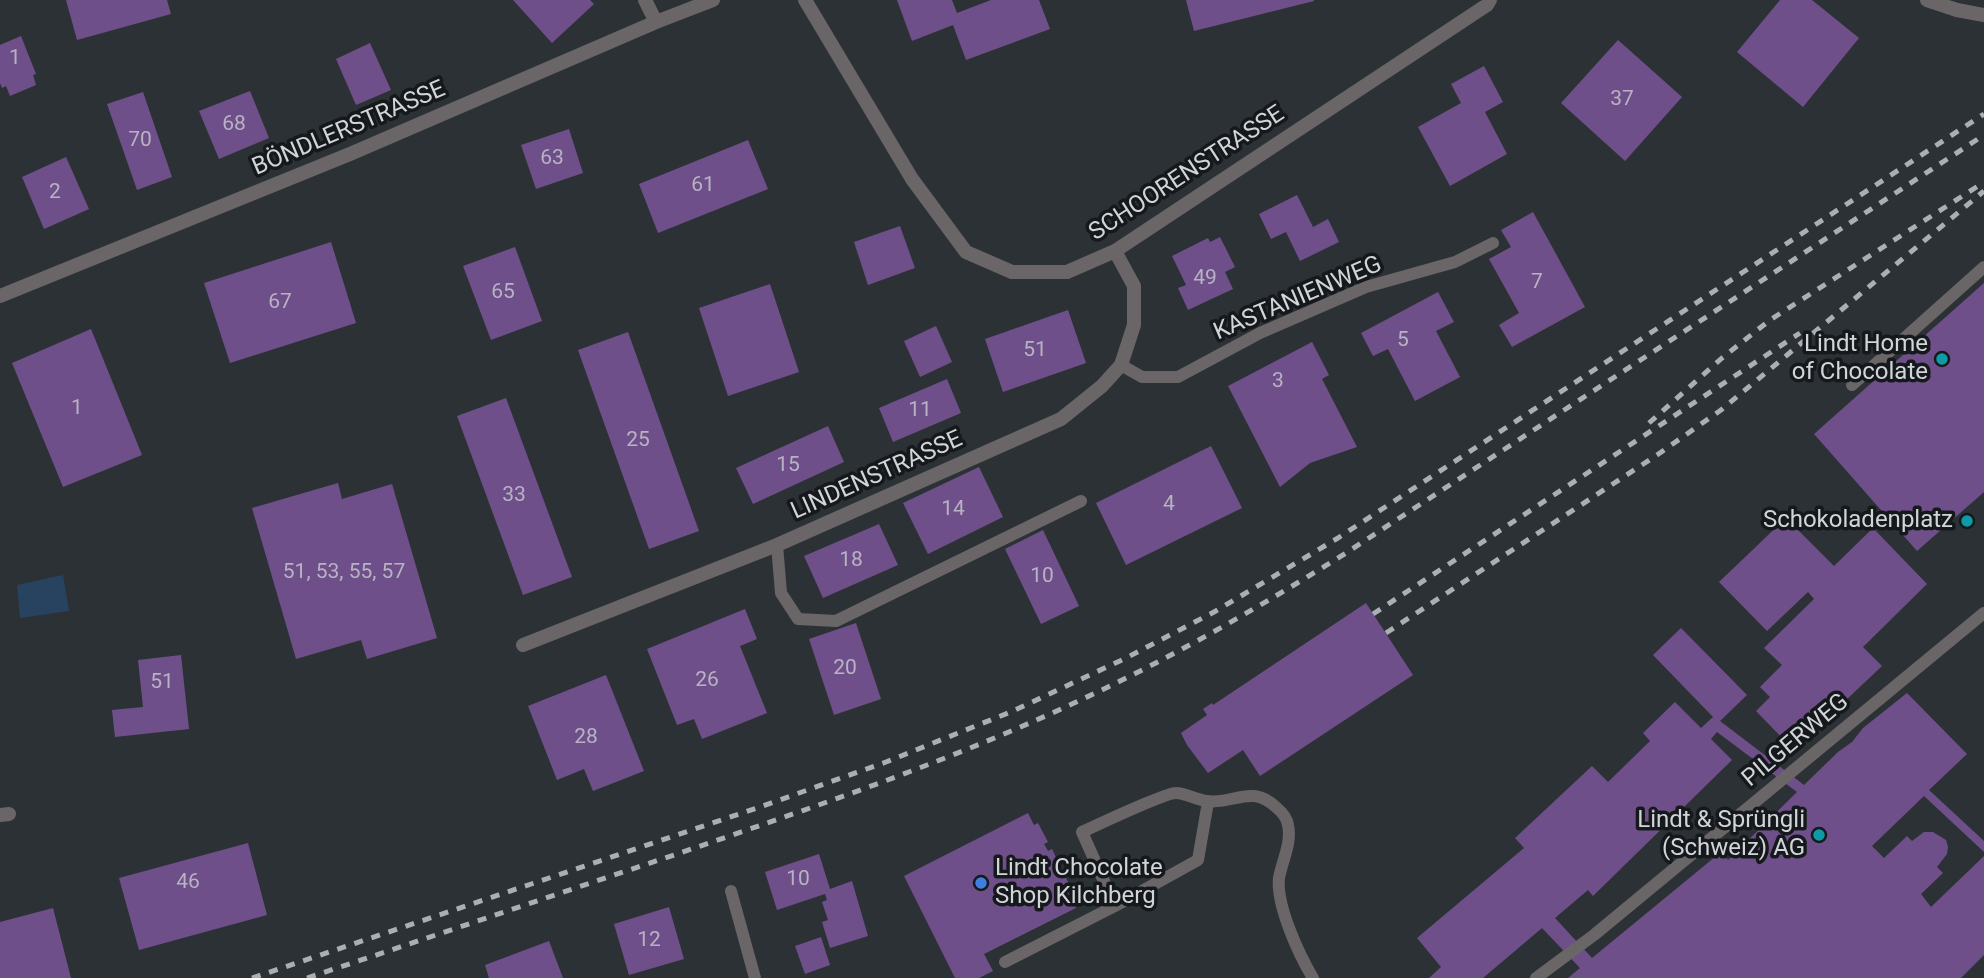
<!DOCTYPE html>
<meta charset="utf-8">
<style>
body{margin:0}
canvas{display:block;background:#2c3136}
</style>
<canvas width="1984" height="978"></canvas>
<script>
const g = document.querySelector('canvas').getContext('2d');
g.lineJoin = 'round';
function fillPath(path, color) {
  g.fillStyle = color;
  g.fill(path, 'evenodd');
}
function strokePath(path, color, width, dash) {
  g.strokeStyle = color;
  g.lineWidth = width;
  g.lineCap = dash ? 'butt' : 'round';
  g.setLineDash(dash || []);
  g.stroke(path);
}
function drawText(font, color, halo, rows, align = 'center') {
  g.font = font + ' Roboto,sans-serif';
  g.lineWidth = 7;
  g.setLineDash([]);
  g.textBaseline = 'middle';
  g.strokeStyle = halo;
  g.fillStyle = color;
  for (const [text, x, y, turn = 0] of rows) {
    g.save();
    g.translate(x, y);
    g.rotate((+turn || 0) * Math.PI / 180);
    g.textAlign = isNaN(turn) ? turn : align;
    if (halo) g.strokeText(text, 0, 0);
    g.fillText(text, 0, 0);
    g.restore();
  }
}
fillPath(new Path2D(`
 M 63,575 L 69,611 L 20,618 L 17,585 Z`), '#27435f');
fillPath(new Path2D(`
 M 66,0 L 167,0 L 171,14 L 77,40 Z
 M 513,0 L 590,0 L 594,4 L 552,43 Z
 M 897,0 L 952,0 L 957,13 L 991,0 L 1039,0 L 1050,29 L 966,60 L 953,25 L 912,41 Z
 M 1186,0 L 1314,0 L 1314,1 L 1194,31 Z
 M 1780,0 L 1812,0 L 1859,38 L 1803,107 L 1737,52 Z
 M 21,36 L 36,74 L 33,75 L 36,85 L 10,96 L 6,86 L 2,88 L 0,83 L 0,45 Z
 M 1618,40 L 1682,97 L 1625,161 L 1561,103 Z
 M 370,43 L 391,90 L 356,105 L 336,59 Z
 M 1484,66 L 1503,102 L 1485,112 L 1507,154 L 1450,186 L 1418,127 L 1461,103 L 1451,84 Z
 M 250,91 L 269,138 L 219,159 L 199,111 Z
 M 143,92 L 172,177 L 137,190 L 107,104 Z
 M 569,129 L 583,173 L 536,189 L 521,145 Z
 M 748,140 L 768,189 L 658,233 L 639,184 Z
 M 66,157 L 89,209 L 44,229 L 22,177 Z
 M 1297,195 L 1313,227 L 1328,219 L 1339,242 L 1300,261 L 1286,232 L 1271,239 L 1259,214 Z
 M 1533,212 L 1585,307 L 1512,347 L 1499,325 L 1519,313 L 1489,259 L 1511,247 L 1501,230 Z
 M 900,226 L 915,268 L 868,285 L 854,242 Z
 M 1220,237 L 1235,267 L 1225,272 L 1233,289 L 1188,310 L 1178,288 L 1186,285 L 1172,256 L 1208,238 L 1210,242 Z
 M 331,242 L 356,323 L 230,363 L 204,283 Z
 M 515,247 L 542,321 L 491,340 L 463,266 Z
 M 1984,283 L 1984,492 L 1917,551 L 1814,434 Z
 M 770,284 L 799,372 L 728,396 L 699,308 Z
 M 1438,292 L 1454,322 L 1436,331 L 1460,377 L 1415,401 L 1388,349 L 1373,356 L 1361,333 Z
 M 1068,310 L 1086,363 L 1003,392 L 985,339 Z
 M 936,326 L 952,362 L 920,377 L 904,341 Z
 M 91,329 L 142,455 L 63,487 L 12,363 Z
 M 628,332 L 699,531 L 649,549 L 578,350 Z
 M 1312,342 L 1329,375 L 1322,379 L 1357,447 L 1310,463 L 1280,487 L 1228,386 Z
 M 947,379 L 961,413 L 893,442 L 879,408 Z
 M 506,398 L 572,577 L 523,595 L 457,416 Z
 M 828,426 L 844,462 L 753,504 L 736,468 Z
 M 1211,446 L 1242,508 L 1126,565 L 1096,503 Z
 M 979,467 L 1003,517 L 928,554 L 903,503 Z
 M 338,483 L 342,499 L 392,484 L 437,638 L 367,659 L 361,640 L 296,659 L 252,508 Z
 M 1786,518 L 1834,566 L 1873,528 L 1927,584 L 1863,647 L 1882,666 L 1808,736 L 1801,729 L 1787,743 L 1756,711 L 1770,697 L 1760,687 L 1782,665 L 1764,648 L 1814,599 L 1808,592 L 1767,631 L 1719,582 Z
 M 879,524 L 898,565 L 823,598 L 804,556 Z
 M 1043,530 L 1079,606 L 1041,624 L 1005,549 Z
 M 1366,603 L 1413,675 L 1260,776 L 1243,750 L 1208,773 L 1187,745 L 1181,733 L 1207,715 L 1203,709 L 1212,703 L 1213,705 Z
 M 745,609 L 757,639 L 740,646 L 767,713 L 702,739 L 694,719 L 677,725 L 647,649 Z
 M 856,623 L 881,699 L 834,715 L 809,639 Z
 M 1681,628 L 1747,695 L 1720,721 L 1804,785 L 1838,752 L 1852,742 L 1863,728 L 1907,693 L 1967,754 L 1929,790 L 1984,841 L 1984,852 L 1924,796 L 1872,846 L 1884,858 L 1907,836 L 1912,841 L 1924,832 L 1933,832 L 1946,840 L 1948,847 L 1947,854 L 1937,867 L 1943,873 L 1921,894 L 1931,907 L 1984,856 L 1984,955 L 1961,978 L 1568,978 L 1580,968 L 1542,928 L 1483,978 L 1429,978 L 1441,967 L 1417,938 L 1524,848 L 1515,838 L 1592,766 L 1608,782 L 1650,741 L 1643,733 L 1675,702 L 1701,728 L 1713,717 L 1653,655 ZM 1717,732 L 1797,792 L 1728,860 L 1721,852 L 1592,958 L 1555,918 L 1588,890 L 1593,896 L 1732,760 L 1711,739 Z
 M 181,655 L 189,729 L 115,737 L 112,710 L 143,707 L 138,660 Z
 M 606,675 L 644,771 L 593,791 L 584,769 L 557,780 L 528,706 Z
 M 1028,813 L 1034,825 L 1038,823 L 1048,842 L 1044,844 L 1048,851 L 1052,849 L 1061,868 L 1057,870 L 1061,878 L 1065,876 L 1074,894 L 1070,896 L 1076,908 L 984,954 L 993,971 L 979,978 L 955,978 L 904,876 Z
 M 248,843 L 267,915 L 139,950 L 119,878 Z
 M 819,854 L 830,889 L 852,881 L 868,936 L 830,948 L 822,922 L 828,920 L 822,902 L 827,900 L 825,894 L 777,910 L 765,872 Z
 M 669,907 L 684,959 L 629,975 L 614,924 Z
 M 53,908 L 71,978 L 0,978 L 0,922 Z
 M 821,937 L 830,965 L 805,974 L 795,946 Z
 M 549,941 L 563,978 L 489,978 L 485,965 Z`), '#6f4f89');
strokePath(new Path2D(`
 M 1121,365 L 1142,377 L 1178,377 L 1260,333 L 1366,287 L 1455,262 L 1493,243
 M 1852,385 L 1984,267
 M 777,545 L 781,593 L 798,619 L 836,621 L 1081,501
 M 1208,802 L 1198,860 L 1115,906 L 1082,832 C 1097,825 1165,793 1176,793 C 1186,793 1196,800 1207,801 C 1234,805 1251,783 1277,808 C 1283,813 1287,818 1288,825 C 1292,843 1282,861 1279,878 C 1276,905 1299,955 1313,978
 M 731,891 L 755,978
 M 1005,962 L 1115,906
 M 1536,978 L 1594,935 L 1984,613`), '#6a6566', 12);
strokePath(new Path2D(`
 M 645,0 L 656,22
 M 805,0 L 912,179 L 966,252 L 1012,272 L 1067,272 L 1115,251 L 1487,5 L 1490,0
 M 1927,0 L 1957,10 L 1984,15
 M 0,296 L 350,154 L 656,22 L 713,0
 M 523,645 L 777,545 L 1061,419 L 1102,386 L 1121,365 L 1134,325 L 1134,286 L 1115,251
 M 0,815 L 9,814`), '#6a6566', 14);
strokePath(new Path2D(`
 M 1649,423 L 1722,358 L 1770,320 L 1978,186
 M 1373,614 L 1800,333
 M 1386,633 L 1657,455 L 1721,410 L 1984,191
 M 252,978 L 757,808 L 886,762 L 1013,711 L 1126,658 L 1214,612 L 1338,538 L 1984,114
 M 307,978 C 431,937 554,895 677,854 C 811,808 945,763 1074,703 C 1168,660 1258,608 1346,553 L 1984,135`), '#abaeb2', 5, [9, 9]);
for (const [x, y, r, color] of [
 [1942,359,7,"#0f9aa8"],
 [1967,521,7,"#0f9aa8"],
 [1819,835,7,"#0f9aa8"],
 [981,883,7,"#3f7fe0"]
]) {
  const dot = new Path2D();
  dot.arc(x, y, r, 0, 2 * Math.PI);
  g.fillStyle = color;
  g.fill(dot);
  strokePath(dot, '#16191b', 2.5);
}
drawText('21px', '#b8b3c4', null, [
 ["1",15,59],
 ["37",1622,100],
 ["68",234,125],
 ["70",140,141],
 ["63",552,159],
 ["61",703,186],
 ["2",55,193],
 ["49",1205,279],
 ["7",1537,283],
 ["65",503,293],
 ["67",280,303],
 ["5",1403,341],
 ["51",1035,351],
 ["3",1278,382],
 ["1",77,409],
 ["11",920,411],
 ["25",638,441],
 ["15",788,466],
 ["33",514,496],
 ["4",1169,505],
 ["14",953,510],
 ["18",851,561],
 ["51, 53, 55, 57",344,573],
 ["10",1042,577],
 ["20",845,669],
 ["26",707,681],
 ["51",162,683],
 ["28",586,738],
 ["10",798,880],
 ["46",188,883],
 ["12",649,941]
]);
drawText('24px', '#d1d4d8', '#16191b', [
 ["BÖNDLERSTRASSE",349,129,-23],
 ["SCHOORENSTRASSE",1187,174,-33],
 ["KASTANIENWEG",1298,299,-23],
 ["LINDENSTRASSE",877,476,-24],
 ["PILGERWEG",1796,741,-40]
]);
drawText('24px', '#d1d4d8', '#16191b', [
 ["Lindt Home",1928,345],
 ["of Chocolate",1928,373],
 ["Schokoladenplatz",1953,521],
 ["Lindt & Sprüngli",1805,821],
 ["(Schweiz) AG",1805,849],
 ["Lindt Chocolate",995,869,"left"],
 ["Shop Kilchberg",995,897,"left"]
], 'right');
</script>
